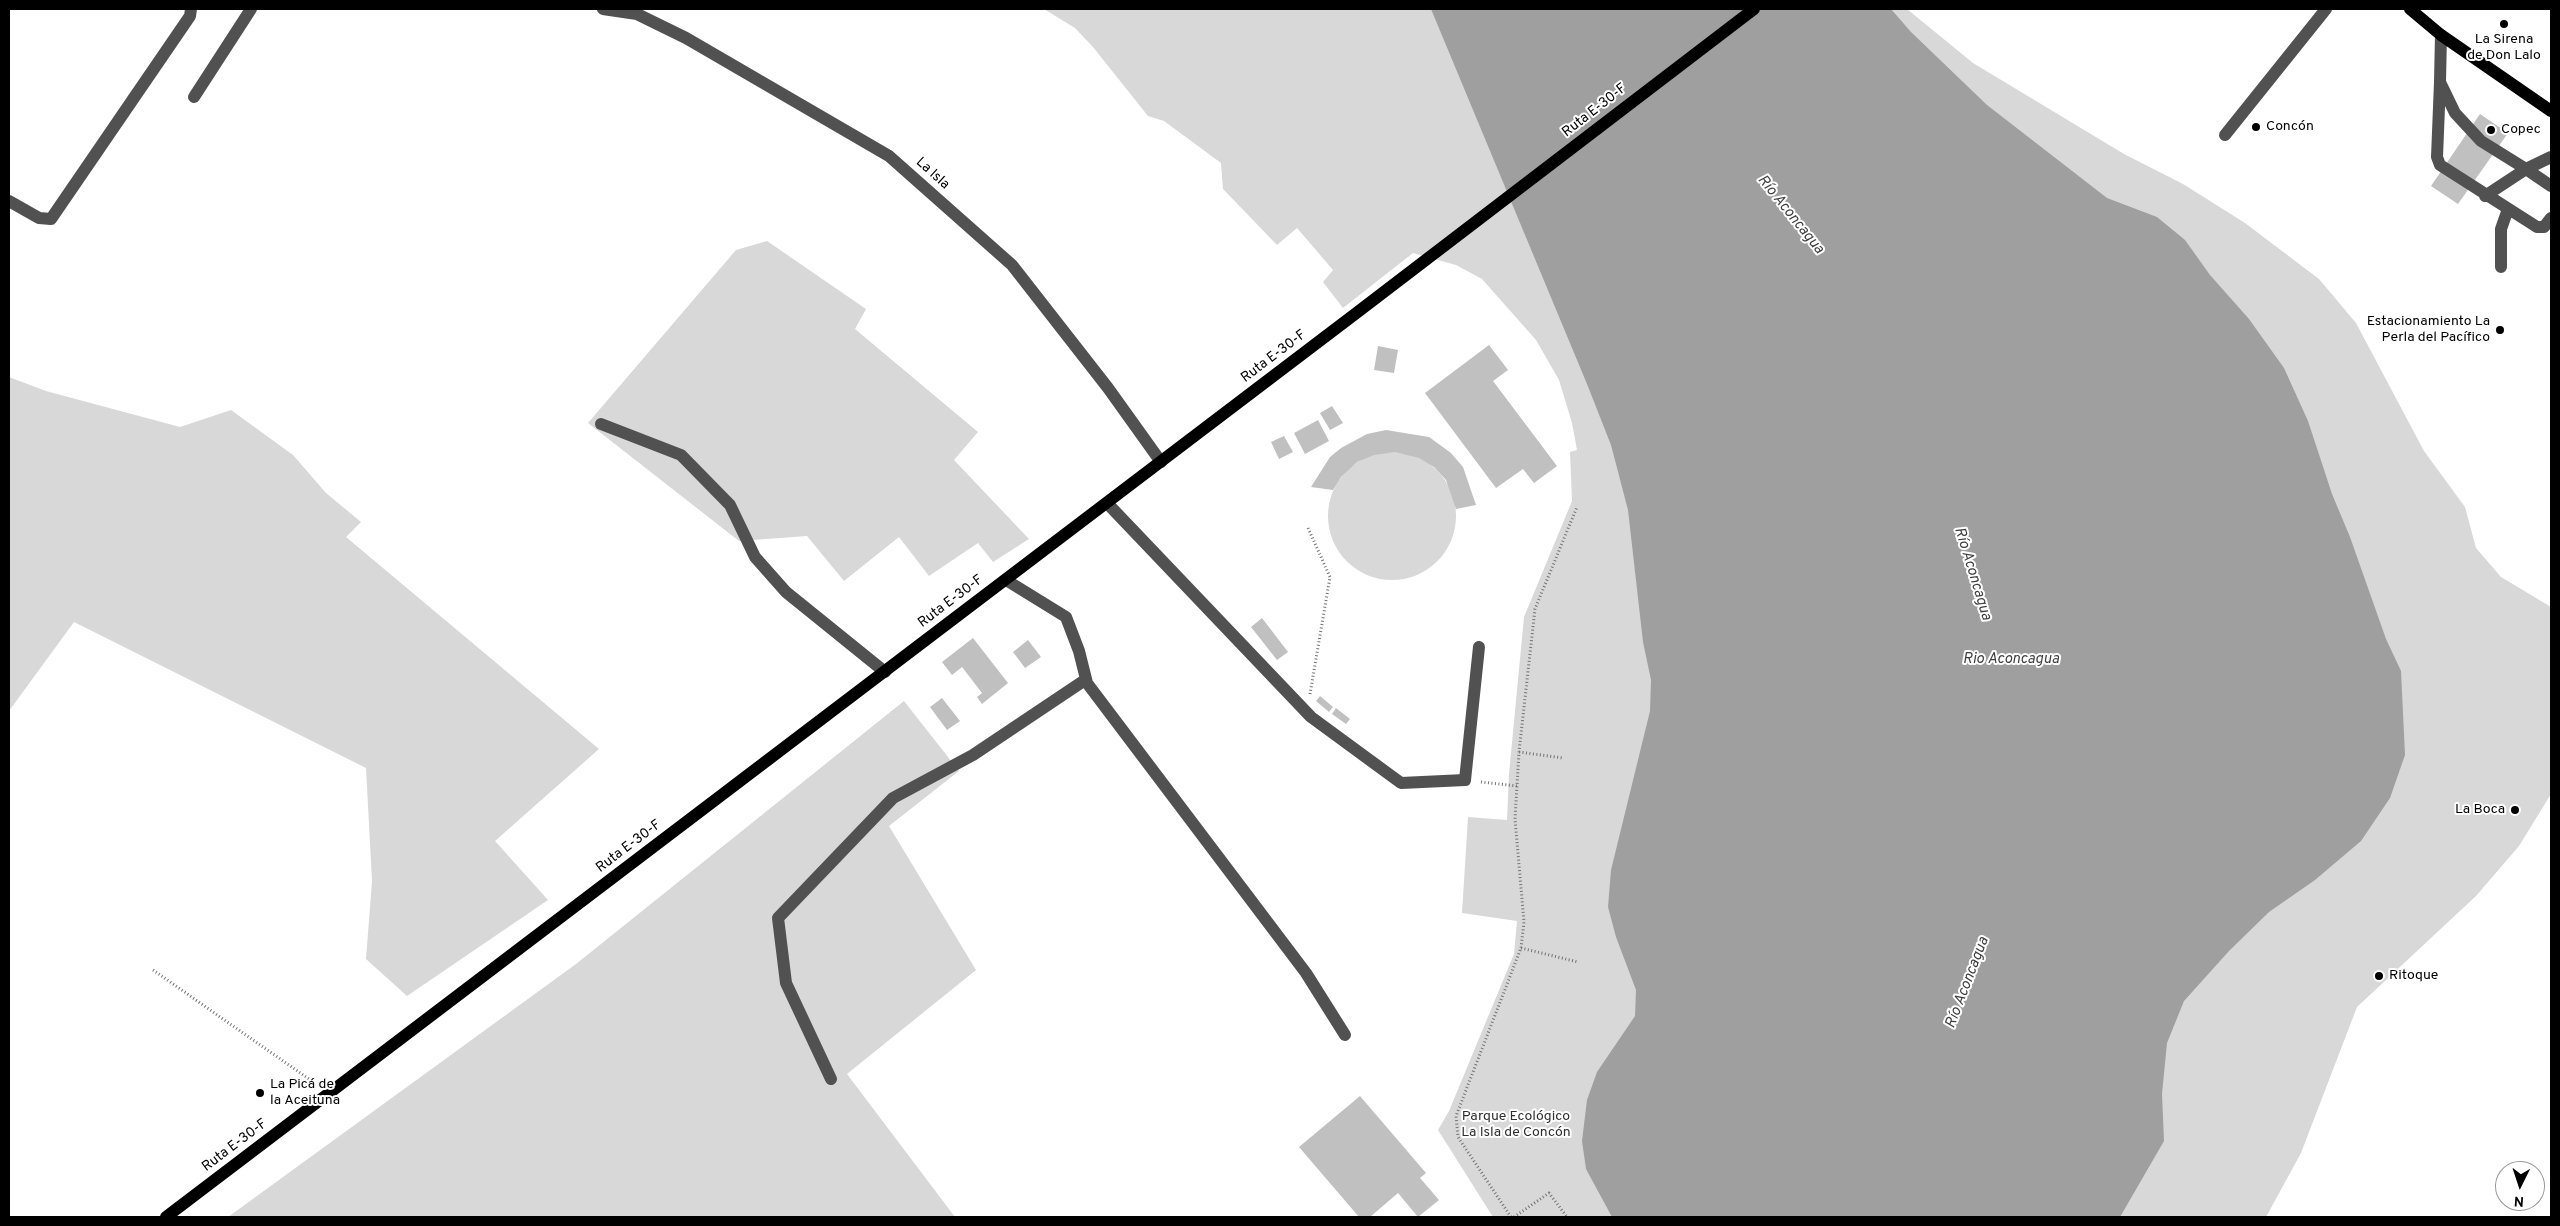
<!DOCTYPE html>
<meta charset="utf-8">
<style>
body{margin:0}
#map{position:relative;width:2560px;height:1226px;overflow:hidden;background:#fff;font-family:Overpass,sans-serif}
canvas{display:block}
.frame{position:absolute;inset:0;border:10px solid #000;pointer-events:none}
.north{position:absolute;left:2495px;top:1161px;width:50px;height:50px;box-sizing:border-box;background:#fff;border:1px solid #999;border-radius:50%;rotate:184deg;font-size:14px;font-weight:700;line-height:20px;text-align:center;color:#000}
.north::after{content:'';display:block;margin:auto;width:18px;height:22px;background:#000;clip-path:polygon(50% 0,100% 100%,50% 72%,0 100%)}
</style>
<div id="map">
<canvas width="2560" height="1226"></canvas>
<div class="frame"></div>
<div class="north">N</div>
</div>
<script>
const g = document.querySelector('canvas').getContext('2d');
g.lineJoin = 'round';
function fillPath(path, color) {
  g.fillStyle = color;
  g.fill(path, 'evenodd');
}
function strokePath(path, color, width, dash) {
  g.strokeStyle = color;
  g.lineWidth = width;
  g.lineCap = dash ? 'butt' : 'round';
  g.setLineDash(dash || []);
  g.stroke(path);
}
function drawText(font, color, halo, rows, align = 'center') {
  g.font = font + ' Overpass,sans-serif';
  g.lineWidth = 4;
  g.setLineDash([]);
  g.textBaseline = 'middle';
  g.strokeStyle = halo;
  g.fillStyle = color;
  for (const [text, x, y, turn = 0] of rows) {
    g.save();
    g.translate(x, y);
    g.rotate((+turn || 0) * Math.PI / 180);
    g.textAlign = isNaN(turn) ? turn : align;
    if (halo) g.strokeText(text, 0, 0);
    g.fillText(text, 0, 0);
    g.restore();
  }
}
fillPath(new Path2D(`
 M 1044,9 L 1907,9 L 1973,63 L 2124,154 L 2183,184 L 2245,223 L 2319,279 L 2356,323 L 2424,451 L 2465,507 L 2476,548 L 2501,577 L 2551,607 L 2551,794 L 2519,846 L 2476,896 L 2357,1007 L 2301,1153 L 2266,1217 L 1493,1217 L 1438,1130 L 1449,1111 L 1514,954 L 1517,921 L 1462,913 L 1468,817 L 1507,820 L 1509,774 L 1524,617 L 1572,501 L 1570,452 L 1577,450 L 1572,423 L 1559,380 L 1536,340 L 1482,279 L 1456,265 L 1413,253 L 1343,308 L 1323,282 L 1333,270 L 1297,228 L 1277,245 L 1223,189 L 1221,163 L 1164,121 L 1148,116 L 1093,47 L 1075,28 Z
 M 767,241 L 866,309 L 855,329 L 978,432 L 954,460 L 1029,539 L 993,562 L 978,543 L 929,576 L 899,537 L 844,581 L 807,536 L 739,541 L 588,423 L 736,250 Z
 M 9,377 L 46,391 L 180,427 L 231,410 L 293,455 L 326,493 L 361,522 L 346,537 L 599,749 L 495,841 L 548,900 L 407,996 L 366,959 L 372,881 L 366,768 L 74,622 L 9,711 Z
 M1328 516a64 64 0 1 1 128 0a64 64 0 1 1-128 0Z
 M 904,701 L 959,771 L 889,826 L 976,970 L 847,1074 L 955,1217 L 228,1217 L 576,964 Z`), '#d8d8d8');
fillPath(new Path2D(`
 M 1431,9 L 1891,9 L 1911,32 L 1987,105 L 2107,198 L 2157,217 L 2185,240 L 2210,275 L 2249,319 L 2284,368 L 2308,421 L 2332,494 L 2350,537 L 2386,639 L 2401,671 L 2405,755 L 2390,798 L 2361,841 L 2315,880 L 2269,912 L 2229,951 L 2184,1001 L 2167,1043 L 2162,1094 L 2164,1141 L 2120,1217 L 1612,1217 L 1586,1169 L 1582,1141 L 1587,1100 L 1597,1072 L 1635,1016 L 1636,990 L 1616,937 L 1608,907 L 1611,870 L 1650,711 L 1651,680 L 1643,642 L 1628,510 L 1611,445 L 1587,384 Z`), '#9f9f9f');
fillPath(new Path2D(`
 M 2480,114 L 2508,133 L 2458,204 L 2431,186 Z
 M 1489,345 L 1508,370 L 1493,381 L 1557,466 L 1534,483 L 1523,469 L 1496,488 L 1425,393 Z
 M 1378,346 L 1398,350 L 1394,373 L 1374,370 Z
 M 1332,406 L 1343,423 L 1330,430 L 1320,413 Z
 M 1318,420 L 1329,441 L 1305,454 L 1294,433 Z
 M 1386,430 L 1429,437 L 1451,453 L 1463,467 L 1476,505 L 1456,509 L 1446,480 L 1434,467 L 1419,458 L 1395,452 L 1374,455 L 1357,462 L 1341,477 L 1333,490 L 1311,487 L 1330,457 L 1341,448 L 1367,434 Z
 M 1284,436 L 1293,452 L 1279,459 L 1271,442 Z
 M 1262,618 L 1288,652 L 1277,660 L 1251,627 Z
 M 973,638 L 1008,683 L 982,704 L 977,697 L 982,693 L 962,667 L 952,675 L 942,662 Z
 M 1028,640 L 1041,657 L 1025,668 L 1013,652 Z
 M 1320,696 L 1333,707 L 1329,712 L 1316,701 Z
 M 942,698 L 960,721 L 947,730 L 930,707 Z
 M 1336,708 L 1350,719 L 1346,724 L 1332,714 Z
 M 1360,1096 L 1426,1173 L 1420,1178 L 1439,1200 L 1418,1217 L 1398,1193 L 1370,1217 L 1359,1217 L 1299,1147 Z`), '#c0c0c0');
strokePath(new Path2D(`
 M 1308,528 L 1330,577 L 1310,694
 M 1519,752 L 1563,758
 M 1481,782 L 1517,786
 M 1521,948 L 1578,962
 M 153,970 L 316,1084
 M 1511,1217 L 1458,1137 L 1456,1116 L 1521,948 L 1524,922 L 1515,819 L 1519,752 L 1535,609 L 1577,507
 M 1514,1217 L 1549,1193 L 1567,1217`), '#737373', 3, [1, 2.5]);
strokePath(new Path2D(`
 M 603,9 L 637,14 L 686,38 L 889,156 L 1012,265 L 1108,388 L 1161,462
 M 2441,35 L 2440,82 L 2455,113 L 2481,141 L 2526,169 L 2551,157
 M 2440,82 L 2437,157 L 2440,165 L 2537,227 L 2544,227 L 2551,218
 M 194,97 L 251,9
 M 2225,135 L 2326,9
 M 2485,196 L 2526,169 L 2551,186
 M 9,201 L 39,218 L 51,219 L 190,16 L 191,9
 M 2501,267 L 2501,229 L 2508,209
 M 601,424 L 681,455 L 730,505 L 755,557 L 786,592 L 885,672
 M 1107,503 L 1311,717 L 1401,783 L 1465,780 L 1479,647
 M 1006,580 L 1066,617 L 1079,651 L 1087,683 L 1306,973 L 1345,1035
 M 831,1079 L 786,983 L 778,918 L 893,798 L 973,755 L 1085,680`), '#515151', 12);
strokePath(new Path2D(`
 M 2410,9 L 2441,35 L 2551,111
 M 166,1217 L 1359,311 L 1754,9`), '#000', 12);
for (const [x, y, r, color] of [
 [2504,24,5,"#000"],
 [2256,127,5,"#000"],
 [2491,130,5,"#000"],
 [2500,330,5,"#000"],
 [2515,810,5,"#000"],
 [2379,976,5,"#000"],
 [260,1093,5,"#000"]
]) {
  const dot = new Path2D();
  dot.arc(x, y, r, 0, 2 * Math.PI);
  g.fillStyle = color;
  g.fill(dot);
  strokePath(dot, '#fff', 2);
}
drawText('14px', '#000', '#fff', [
 ["La Sirena",2504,40,"center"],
 ["de Don Lalo",2504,56,"center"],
 ["Concón",2266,127],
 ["Copec",2501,130],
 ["Estacionamiento La",2490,322,"right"],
 ["Perla del Pacífico",2490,338,"right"],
 ["La Boca",2505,810,"right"],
 ["Ritoque",2389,976],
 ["La Picá de",270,1085],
 ["la Aceituna",270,1101]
], 'left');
drawText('14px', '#000', '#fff', [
 ["Ruta E-30-F",1595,111,-38],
 ["La Isla",932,174,42],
 ["Ruta E-30-F",1274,357,-37],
 ["Ruta E-30-F",951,602,-37],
 ["Ruta E-30-F",629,847,-37],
 ["Ruta E-30-F",235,1146,-37]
]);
drawText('14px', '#2f2f2f', '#fff', [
 ["Parque Ecológico",1516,1117],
 ["La Isla de Concón",1516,1133]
]);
drawText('italic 15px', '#404040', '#fff', [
 ["Río Aconcagua",1790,215,51],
 ["Río Aconcagua",1972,574,73],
 ["Rio Aconcagua",2011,660],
 ["Río Aconcagua",1968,983,-69]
]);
</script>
